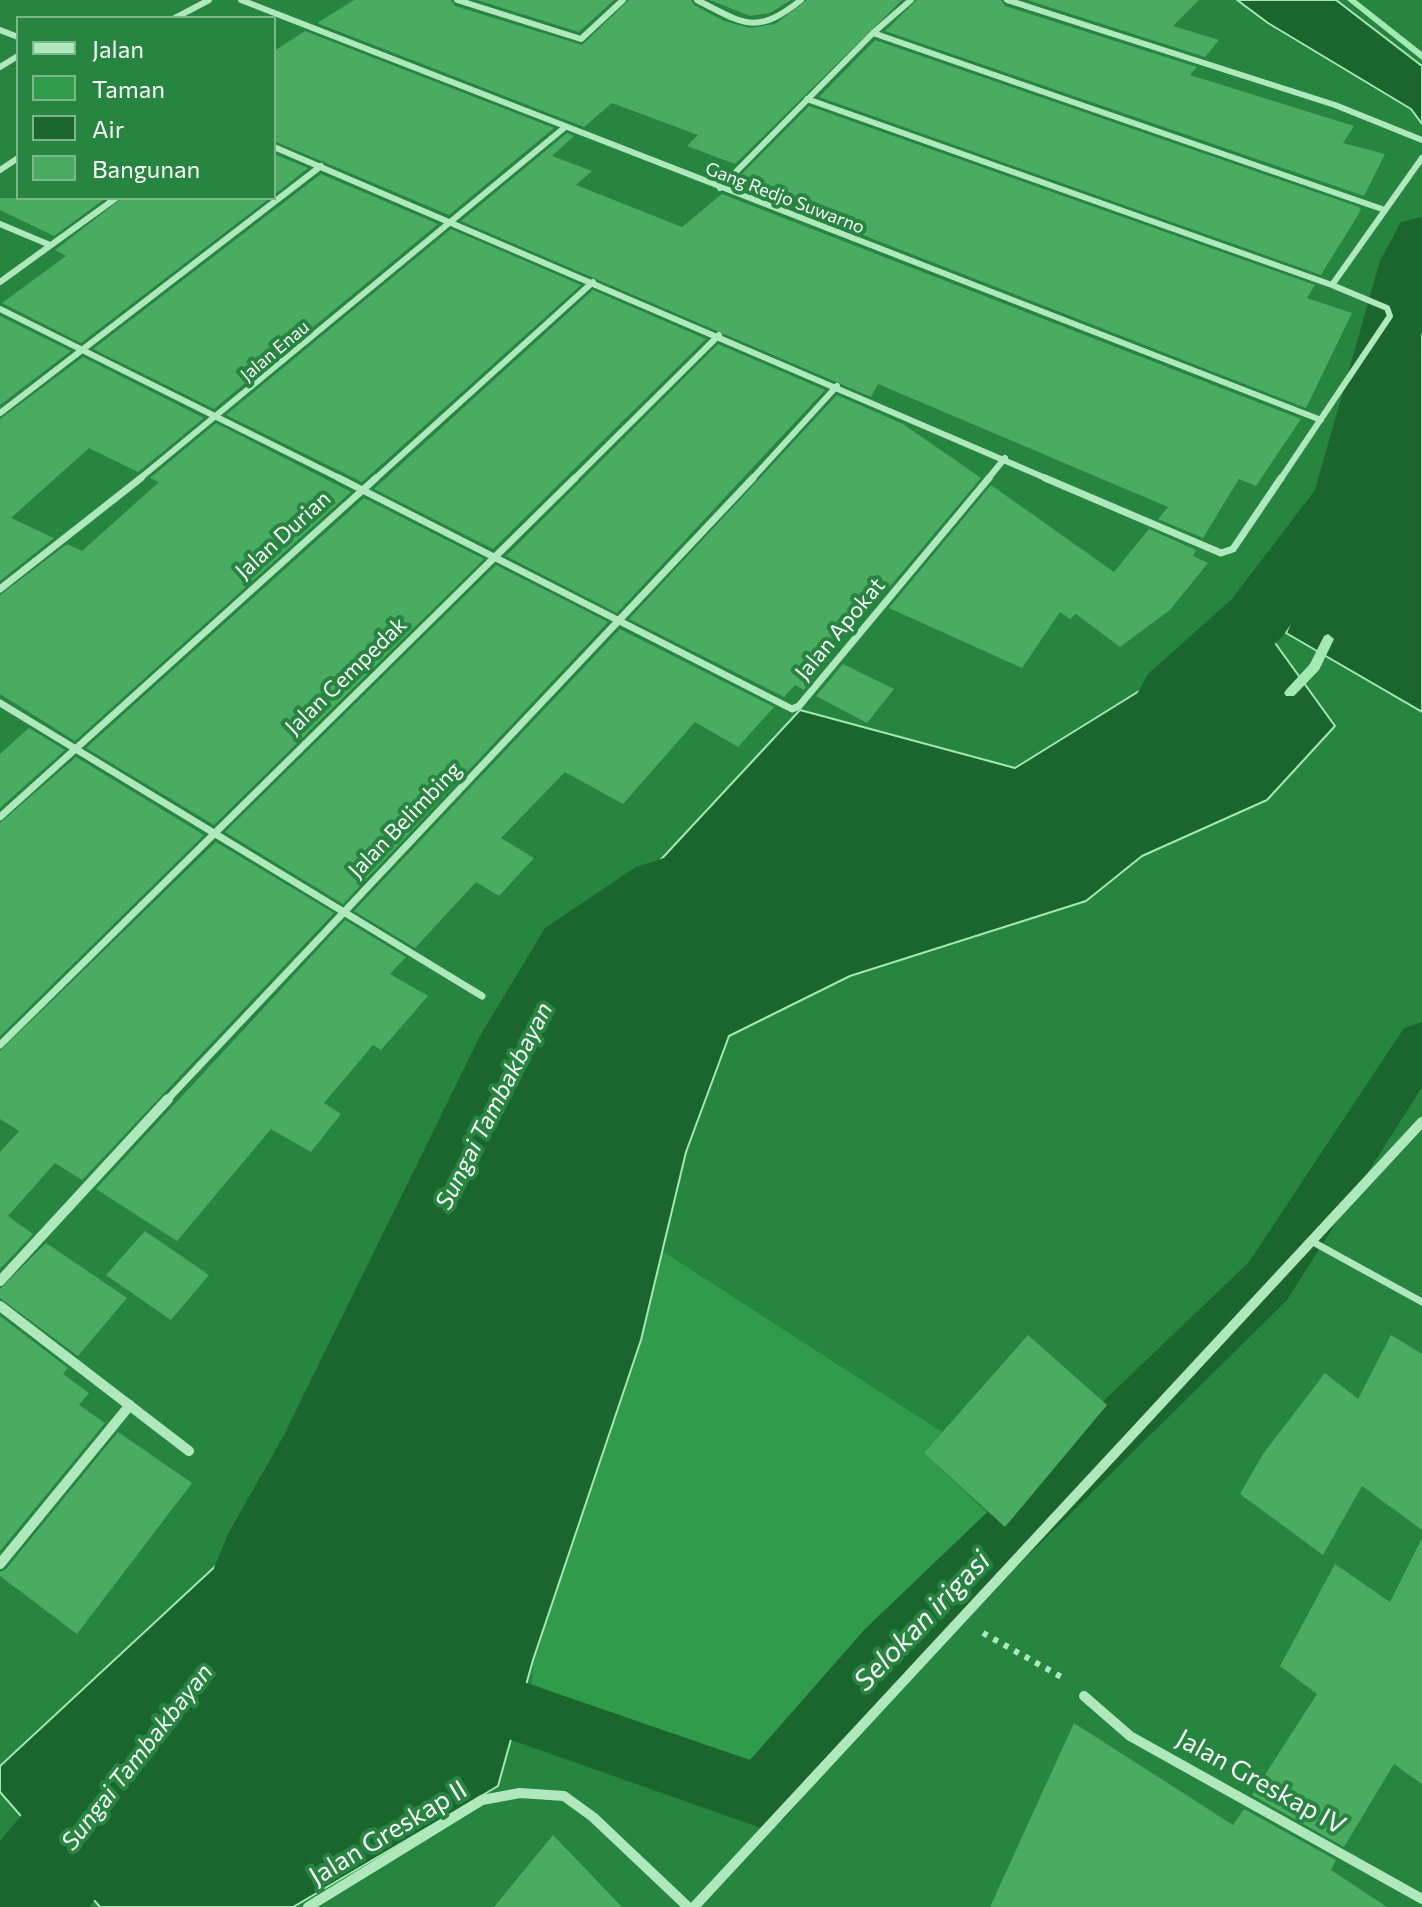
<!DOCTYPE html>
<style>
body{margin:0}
#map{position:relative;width:1422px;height:1907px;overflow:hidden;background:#26853f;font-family:Commissioner,sans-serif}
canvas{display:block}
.legend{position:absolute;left:16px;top:16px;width:260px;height:184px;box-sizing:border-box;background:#26853f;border:2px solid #7db68c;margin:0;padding:10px 14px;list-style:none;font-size:24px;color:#fff}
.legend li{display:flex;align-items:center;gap:16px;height:40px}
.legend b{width:40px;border:2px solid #7db68c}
</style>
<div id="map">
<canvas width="1422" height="1907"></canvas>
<ul class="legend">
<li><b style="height:10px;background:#b0e8be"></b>Jalan</li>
<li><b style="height:22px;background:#309c4b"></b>Taman</li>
<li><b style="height:22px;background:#1b652f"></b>Air</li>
<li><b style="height:22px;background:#4aab62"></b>Bangunan</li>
</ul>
</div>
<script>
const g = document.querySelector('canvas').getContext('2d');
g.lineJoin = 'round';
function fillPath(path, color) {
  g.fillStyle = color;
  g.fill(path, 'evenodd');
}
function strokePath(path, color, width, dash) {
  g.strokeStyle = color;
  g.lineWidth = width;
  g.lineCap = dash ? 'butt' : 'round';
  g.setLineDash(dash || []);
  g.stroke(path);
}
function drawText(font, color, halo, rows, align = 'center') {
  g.font = font + ' Commissioner,sans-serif';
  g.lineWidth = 8;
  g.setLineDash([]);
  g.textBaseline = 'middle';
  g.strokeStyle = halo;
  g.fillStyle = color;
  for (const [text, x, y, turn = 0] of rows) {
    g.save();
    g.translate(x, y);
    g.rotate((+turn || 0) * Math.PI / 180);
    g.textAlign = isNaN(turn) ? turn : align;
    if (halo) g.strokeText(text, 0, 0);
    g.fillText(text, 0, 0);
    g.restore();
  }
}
fillPath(new Path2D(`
 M 662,1251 L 942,1432 L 924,1453 L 1025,1549 L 796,1797 L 532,1684 L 533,1660 L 641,1340 Z`), '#309c4b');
const water = new Path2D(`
 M 1237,0 L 1336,0 L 1422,66 L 1422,124 L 1411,109 L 1268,23 Z
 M 1422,288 L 1422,712 L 1286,633 L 1416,318 Z
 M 1257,618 L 1335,726 L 1267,800 L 1142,856 L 1086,901 L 850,976 L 729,1036 L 686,1152 L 641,1340 L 533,1660 L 498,1786 L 293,1907 L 100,1907 L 0,1792 L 0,1766 L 319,1470 L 510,1063 L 574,953 L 800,710 L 1015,768 Z`);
fillPath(water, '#1b652f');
strokePath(water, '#a4e8b4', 2);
fillPath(new Path2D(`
 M 1347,0 L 1356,0 L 1422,52 L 1422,60 Z
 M 1328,634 L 1334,639 L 1319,670 L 1294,696 L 1286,696 L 1284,693 L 1286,690 L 1310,664 L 1324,636 Z`), '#a4e8b4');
fillPath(new Path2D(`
 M 1422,1022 L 1422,1087 L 1287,1300 L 909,1673 L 784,1819 L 761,1828 L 483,1730 L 458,1735 L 436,1726 L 427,1704 L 436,1682 L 483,1668 L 750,1760 L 865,1629 L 1249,1262 L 1404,1028 Z`), '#1b652f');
fillPath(new Path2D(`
 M 1422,217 L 1422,332 L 1381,496 L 1282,637 L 1200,714 L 1174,722 L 1148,714 L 1137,694 L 1148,674 L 1232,599 L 1315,490 L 1380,261 L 1401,222 Z
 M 664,858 L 692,867 L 704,891 L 692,915 L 603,978 L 542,1087 L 354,1505 L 301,1604 L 265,1619 L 229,1604 L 214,1568 L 229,1532 L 284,1435 L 480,1036 L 545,928 L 636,867 Z
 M 128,1717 L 166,1733 L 182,1771 L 166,1809 L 89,1907 L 0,1907 L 0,1841 L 90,1733 Z`), '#1b652f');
fillPath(new Path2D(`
 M 354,0 L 451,0 L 455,6 L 582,45 L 629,0 L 691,0 L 694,5 L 724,21 L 750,28 L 775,24 L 807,0 L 902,0 L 735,164 L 687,146 L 698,135 L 612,103 L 584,127 L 317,23 Z
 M 477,0 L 614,0 L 579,32 Z
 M 710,0 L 791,0 L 770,13 L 750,16 Z
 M 917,0 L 1001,0 L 1005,6 L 1197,67 L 1190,75 L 1354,126 L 1343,143 L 1385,154 L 1364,196 L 885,31 Z
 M 1027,0 L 1199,0 L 1173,26 L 1219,40 L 1205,57 Z
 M 305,31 L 554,128 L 449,215 L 274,141 L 274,51 Z
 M 875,40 L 1359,207 L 1361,210 L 1321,275 L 819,97 Z
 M 809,106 L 1315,285 L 1307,298 L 1352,313 L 1306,408 L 732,184 Z
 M 567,133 L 574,136 L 552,156 L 592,171 L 576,185 L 682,227 L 722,194 L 1301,419 L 1256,486 L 1239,479 L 1203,538 L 1158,519 L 1168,507 L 878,384 L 871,397 L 461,221 Z
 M 274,154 L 308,168 L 274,195 Z
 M 321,174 L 438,224 L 214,409 L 93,349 Z
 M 0,198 L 106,198 L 54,236 L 0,210 Z
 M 122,198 L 270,198 L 81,343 L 2,303 L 66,256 L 55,250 Z
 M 451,229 L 581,285 L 362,482 L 226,415 Z
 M 593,290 L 706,339 L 493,549 L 374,489 Z
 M 0,316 L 71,351 L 0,405 Z
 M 718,344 L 825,390 L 617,613 L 506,556 Z
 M 83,357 L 204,418 L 138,472 L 89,448 L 11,518 L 54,538 L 0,581 L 0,419 Z
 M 837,395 L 903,424 L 981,478 L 876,603 L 865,598 L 824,654 L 831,657 L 804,690 L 795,685 L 784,697 L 629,619 Z
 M 216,423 L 351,492 L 75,741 L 0,694 L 0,595 L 67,544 L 82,551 L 159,482 L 150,478 Z
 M 991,485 L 1114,572 L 1149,529 L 1196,550 L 1193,556 L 1208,563 L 1170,610 L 1120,647 L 1076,614 L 1070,619 L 1060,612 L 1022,668 L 889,608 Z
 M 364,498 L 484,559 L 214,825 L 86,748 Z
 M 496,565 L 608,622 L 343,904 L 225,832 Z
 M 620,629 L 774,707 L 738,747 L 695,722 L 623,804 L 565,772 L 501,838 L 534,858 L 499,896 L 476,882 L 415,948 L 354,911 Z
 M 843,664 L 894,689 L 867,723 L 816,696 Z
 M 29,728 L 65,750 L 0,808 L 0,754 Z
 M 76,757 L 204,835 L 0,1036 L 0,823 Z
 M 216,842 L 334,913 L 82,1180 L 55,1163 L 8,1216 L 33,1234 L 0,1269 L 0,1152 L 19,1131 L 0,1119 L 0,1051 Z
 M 345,920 L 406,957 L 390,974 L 428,996 L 381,1050 L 373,1045 L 324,1103 L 341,1114 L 311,1152 L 271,1129 L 177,1241 L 96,1189 Z
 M 145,1231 L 209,1275 L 171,1320 L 106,1275 Z
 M 46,1243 L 127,1298 L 78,1356 L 0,1298 L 0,1289 Z
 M 0,1316 L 68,1368 L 63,1374 L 89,1393 L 79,1405 L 105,1423 L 0,1551 Z
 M 1028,1335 L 1107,1405 L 1005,1527 L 924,1453 Z
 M 1391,1335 L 1422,1354 L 1422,1530 L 1362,1486 L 1323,1555 L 1240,1494 L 1263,1454 L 1325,1373 L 1358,1399 Z
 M 118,1432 L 192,1483 L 77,1634 L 0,1576 L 0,1572 L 6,1569 Z
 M 1422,1538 L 1422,1784 L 1394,1764 L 1344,1847 L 1252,1795 L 1317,1694 L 1280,1666 L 1335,1564 L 1390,1602 Z
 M 1074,1723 L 1233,1825 L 1244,1809 L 1336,1860 L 1331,1870 L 1387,1907 L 990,1907 Z
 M 553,1835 L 622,1907 L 494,1907 Z`), '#4aab62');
strokePath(new Path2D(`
 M 983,1633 L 1065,1679`), '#b0e8be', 6, [5, 7]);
strokePath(new Path2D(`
 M 1313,1242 L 1422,1302`), '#b0e8be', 7);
strokePath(new Path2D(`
 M 241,0 L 1321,420
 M 457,0 L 581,39 L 623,0
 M 697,0 C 744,24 756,36 801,0
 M 1007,0 L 1335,105 L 1422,140
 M 175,18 L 209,0
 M 0,30 L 18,37
 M 873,33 L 1382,209
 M 0,67 L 18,56
 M 807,99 L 1332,285
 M 274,147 L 1050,480
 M 0,170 L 18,158
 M 720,188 L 873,33 L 911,0
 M 0,224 L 50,245
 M 0,282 L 116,198
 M 0,309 L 343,480
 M 0,413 L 321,166
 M 138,480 L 564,128
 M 374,480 L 593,282
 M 573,480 L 719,335
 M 751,480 L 837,386
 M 987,480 L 1005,458
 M 1280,480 L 1390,316 L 1387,308 L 1332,285 L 1422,158`), '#b0e8be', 6);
strokePath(new Path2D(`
 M 339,478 L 792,709 L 799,706 L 989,478
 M 1045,478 L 1221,553 L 1233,549 L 1281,478
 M 0,589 L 141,478
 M 0,703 L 482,996
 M 0,817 L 376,478
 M 0,1045 L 575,478
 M 166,1101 L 753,478`), '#b0e8be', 7);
strokePath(new Path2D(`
 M 0,1281 L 168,1099
 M 0,1306 L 189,1451
 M 0,1564 L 130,1405
 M 1084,1696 L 1130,1736 L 1422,1899
 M 308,1907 L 482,1800 L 520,1793 L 564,1796 L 593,1817 L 688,1907
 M 694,1907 L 1422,1122`), '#b0e8be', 10);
drawText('18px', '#fff', '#26853f', [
 ["Gang Redjo Suwarno",785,198,21],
 ["Jalan Enau",275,351,-40]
]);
drawText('22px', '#fff', '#26853f', [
 ["Jalan Durian",283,535,-42],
 ["Jalan Apokat",840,629,-50],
 ["Jalan Cempedak",346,676,-44],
 ["Jalan Belimbing",405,820,-46]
]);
drawText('italic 24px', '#f8fdfa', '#26853f', [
 ["Sungai Tambakbayan",494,1106,-63],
 ["Sungai Tambakbayan",137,1757,-52]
]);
drawText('26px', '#fff', '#26853f', [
 ["Jalan Greskap IV",1261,1782,29],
 ["Jalan Greskap II",388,1833,-31]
]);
drawText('italic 28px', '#f8fdfa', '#26853f', [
 ["Selokan irigasi",922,1621,-46]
]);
</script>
